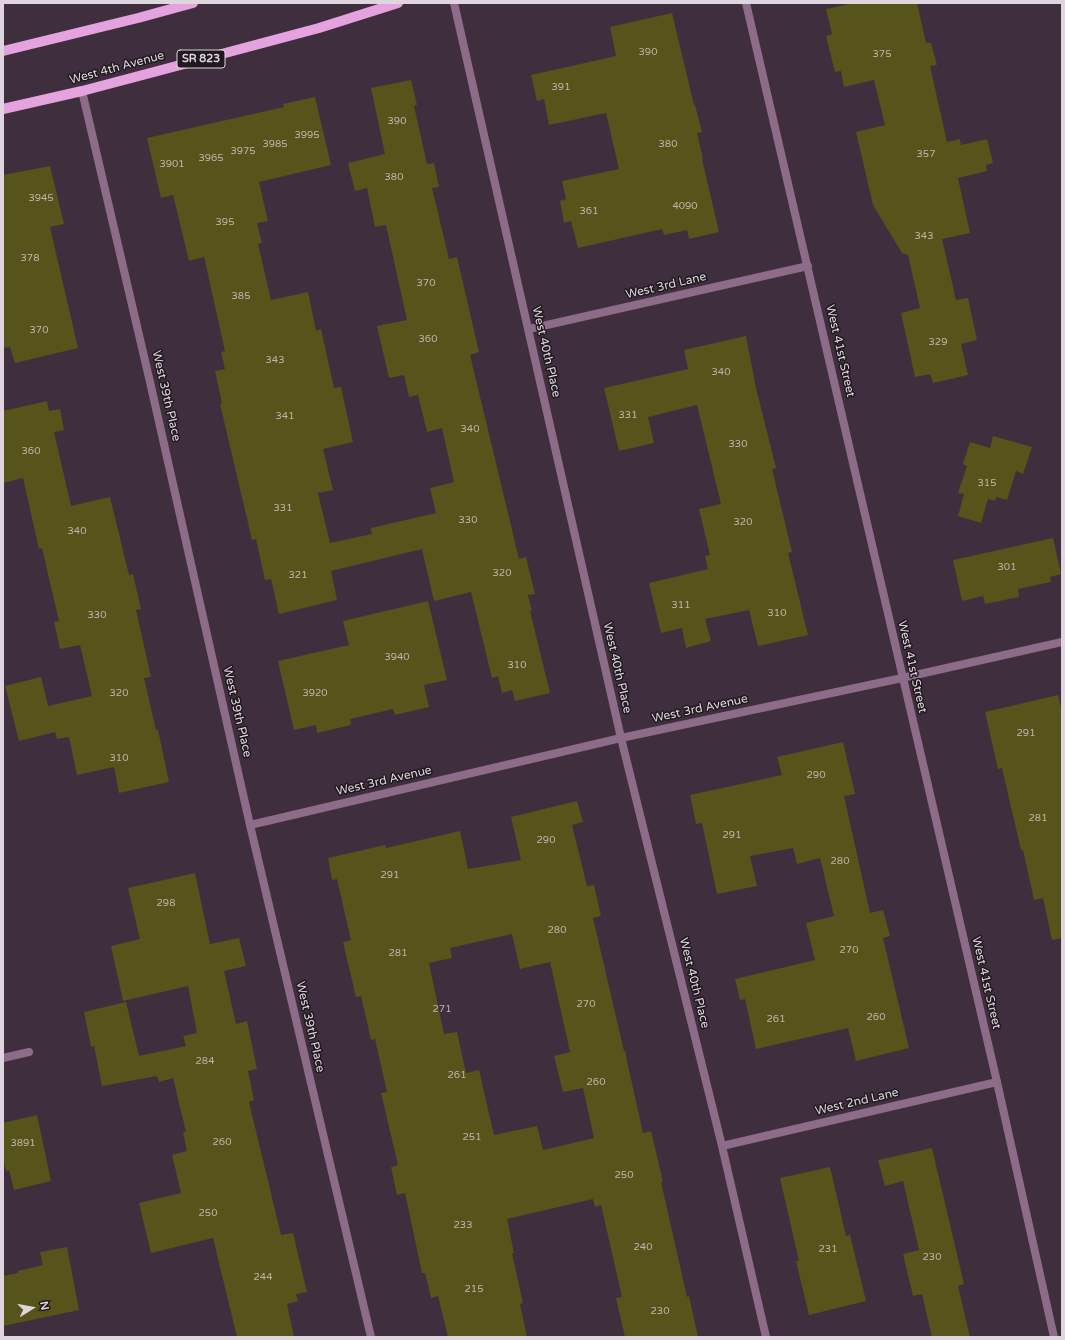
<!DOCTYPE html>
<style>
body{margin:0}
#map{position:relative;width:1065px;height:1340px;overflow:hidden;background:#3f2e3d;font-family:"Varela Round",sans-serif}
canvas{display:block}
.frame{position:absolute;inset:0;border:4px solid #dfd5de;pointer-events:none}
.north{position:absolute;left:12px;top:1288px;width:40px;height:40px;-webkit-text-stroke:3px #211920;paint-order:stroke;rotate:79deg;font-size:11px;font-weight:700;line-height:16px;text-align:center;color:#dfd5de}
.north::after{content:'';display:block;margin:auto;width:14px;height:18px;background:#dfd5de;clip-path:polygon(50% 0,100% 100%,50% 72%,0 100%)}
</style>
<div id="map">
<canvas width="1065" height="1340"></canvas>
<div class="frame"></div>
<div class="north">N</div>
</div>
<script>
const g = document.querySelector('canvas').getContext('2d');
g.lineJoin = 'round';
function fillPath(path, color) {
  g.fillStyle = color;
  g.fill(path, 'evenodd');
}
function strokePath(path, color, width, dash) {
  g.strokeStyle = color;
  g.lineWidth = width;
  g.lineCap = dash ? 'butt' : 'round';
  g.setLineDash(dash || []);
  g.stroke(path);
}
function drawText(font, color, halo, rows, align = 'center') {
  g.font = font + ' "Varela Round",sans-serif';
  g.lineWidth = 3;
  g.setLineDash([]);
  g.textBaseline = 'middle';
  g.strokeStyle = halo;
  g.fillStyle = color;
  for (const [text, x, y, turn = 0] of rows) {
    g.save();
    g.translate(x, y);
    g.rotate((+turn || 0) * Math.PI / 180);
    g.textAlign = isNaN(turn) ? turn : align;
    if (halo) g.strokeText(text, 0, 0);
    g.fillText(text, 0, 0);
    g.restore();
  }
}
fillPath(new Path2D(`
 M 854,3 L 917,3 L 926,43 L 931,43 L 937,65 L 930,66 L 947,142 L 960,139 L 961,145 L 987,139 L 993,163 L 986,165 L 987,171 L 958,178 L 970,233 L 942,239 L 956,300 L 968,298 L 977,340 L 961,344 L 968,375 L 933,383 L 930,374 L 915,377 L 901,313 L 920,308 L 908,255 L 902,253 L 873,205 L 856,132 L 885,125 L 874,80 L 844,87 L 841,71 L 835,72 L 826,36 L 832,34 L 826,9 Z
 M 672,13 L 694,105 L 695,105 L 702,132 L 697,133 L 703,159 L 702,159 L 719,232 L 689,239 L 687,230 L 664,235 L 662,229 L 578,248 L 571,221 L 564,223 L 560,201 L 566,199 L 562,181 L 619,169 L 606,113 L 549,125 L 544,99 L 537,101 L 531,75 L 616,56 L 610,27 Z
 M 411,80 L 417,105 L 414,106 L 427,164 L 434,163 L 439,187 L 432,188 L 445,242 L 449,259 L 457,257 L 479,352 L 470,355 L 519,559 L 526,557 L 535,594 L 528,595 L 532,611 L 530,611 L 550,693 L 515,701 L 512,690 L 502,693 L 498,676 L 492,678 L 471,592 L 434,601 L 422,549 L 331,571 L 337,600 L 279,614 L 271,579 L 265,580 L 256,539 L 252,540 L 220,404 L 222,403 L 215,371 L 225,369 L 221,352 L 225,351 L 204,257 L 189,261 L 173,195 L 161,198 L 147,138 L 284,107 L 283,104 L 315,97 L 331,165 L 259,182 L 268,221 L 257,223 L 262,243 L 258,244 L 271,300 L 308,292 L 316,331 L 321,329 L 334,388 L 341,387 L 353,442 L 323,449 L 333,490 L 318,493 L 330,543 L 372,534 L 371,528 L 436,513 L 430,488 L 454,482 L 442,428 L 427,432 L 418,395 L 409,397 L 404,375 L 389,378 L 377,326 L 407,320 L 386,225 L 375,227 L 367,188 L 355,191 L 348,163 L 385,154 L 371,88 Z
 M 50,166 L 64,224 L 50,227 L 78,348 L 15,363 L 10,347 L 3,348 L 3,175 Z
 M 746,336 L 756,388 L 776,468 L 772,469 L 792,552 L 788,553 L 808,635 L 758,646 L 749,610 L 705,619 L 711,641 L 686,648 L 682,628 L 661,633 L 649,583 L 708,569 L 705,556 L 710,555 L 699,509 L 721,504 L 697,405 L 648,417 L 654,443 L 619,451 L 604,388 L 688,369 L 684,350 Z
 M 47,401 L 49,411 L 60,409 L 64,430 L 54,432 L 71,506 L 110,497 L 129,575 L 133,574 L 141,609 L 136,610 L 151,677 L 144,678 L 156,730 L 158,730 L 169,782 L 119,793 L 114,767 L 77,775 L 69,737 L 57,739 L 55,732 L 19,741 L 5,686 L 41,677 L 48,706 L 92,696 L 80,645 L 60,649 L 54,622 L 59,621 L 42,548 L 39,549 L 23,478 L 3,483 L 3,411 Z
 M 993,436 L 1032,447 L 1023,474 L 1016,471 L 1007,500 L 996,497 L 995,501 L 988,499 L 981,523 L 958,516 L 964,494 L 958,493 L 967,466 L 963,464 L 970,442 L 990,448 Z
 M 1053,538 L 1061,574 L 1050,577 L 1051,582 L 1018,589 L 1019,597 L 985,604 L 983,596 L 962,601 L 953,560 Z
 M 428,601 L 447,680 L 424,685 L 429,707 L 395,715 L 393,709 L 350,719 L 351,725 L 317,733 L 316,725 L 294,730 L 278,661 L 349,645 L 343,621 Z
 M 1058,695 L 1062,712 L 1062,938 L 1052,940 L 1043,898 L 1034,900 L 1023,850 L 1021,850 L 1002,768 L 998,769 L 985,712 Z
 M 843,742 L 855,794 L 844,796 L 870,913 L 883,910 L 890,936 L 883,938 L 909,1048 L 856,1061 L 848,1028 L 756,1049 L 745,999 L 740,1000 L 735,979 L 815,960 L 806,923 L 834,916 L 820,858 L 797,864 L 793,848 L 750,856 L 757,886 L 717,894 L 702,823 L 696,824 L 690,795 L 782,775 L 777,757 Z
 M 577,801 L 583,822 L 572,825 L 587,886 L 594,885 L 601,916 L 593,918 L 624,1051 L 625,1050 L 627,1061 L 643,1133 L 651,1131 L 663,1182 L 661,1182 L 687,1297 L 689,1296 L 698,1337 L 625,1337 L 616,1298 L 622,1297 L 601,1205 L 595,1207 L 593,1199 L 507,1219 L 514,1253 L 512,1253 L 523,1303 L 520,1304 L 527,1337 L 448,1337 L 438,1296 L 431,1298 L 425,1273 L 422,1273 L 405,1193 L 397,1195 L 391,1167 L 398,1165 L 381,1093 L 387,1092 L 375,1039 L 371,1040 L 361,996 L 356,997 L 343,942 L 351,940 L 337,879 L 332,880 L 328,858 L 385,845 L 386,848 L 460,831 L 468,869 L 521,860 L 511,817 ZM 512,934 L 520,969 L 550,962 L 570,1052 L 554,1056 L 563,1092 L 583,1088 L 594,1138 L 543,1150 L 537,1126 L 494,1135 L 479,1070 L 466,1073 L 457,1032 L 444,1034 L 429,963 L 452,958 L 450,948 Z
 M 195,873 L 210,944 L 239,938 L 246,966 L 224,971 L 236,1024 L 247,1021 L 257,1069 L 248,1071 L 254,1100 L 249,1102 L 281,1235 L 293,1233 L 307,1292 L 296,1294 L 298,1301 L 287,1304 L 294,1337 L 237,1337 L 213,1238 L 151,1253 L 139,1203 L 181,1193 L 172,1155 L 187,1151 L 183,1132 L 186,1132 L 173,1078 L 159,1082 L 157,1076 L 102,1086 L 94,1046 L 91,1047 L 84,1012 L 126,1002 L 139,1056 L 186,1046 L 183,1036 L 197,1033 L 188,986 L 123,1001 L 111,946 L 140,939 L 128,888 Z
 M 37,1115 L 51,1181 L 14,1190 L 9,1170 L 6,1171 L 3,1158 L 3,1123 Z
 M 932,1148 L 964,1284 L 958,1286 L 970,1337 L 932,1337 L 922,1294 L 913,1296 L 903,1254 L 919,1250 L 903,1181 L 885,1186 L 878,1160 Z
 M 830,1167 L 846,1236 L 850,1235 L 866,1301 L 809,1315 L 796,1261 L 799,1261 L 780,1178 Z
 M 67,1247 L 79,1310 L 3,1326 L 3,1276 L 18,1273 L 18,1271 L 43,1265 L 40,1252 Z`), '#56541a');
strokePath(new Path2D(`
 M 454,3 L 621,738 L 722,1146 L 766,1337
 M 82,91 L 150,382 L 250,825 L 371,1337
 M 529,329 L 808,266
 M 250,825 L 621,738 L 902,678 L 1062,642
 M 3,1058 L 29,1052
 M 722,1146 L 997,1082`), '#8c6c89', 8);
strokePath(new Path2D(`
 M 746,3 L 997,1082 L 1054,1337`), '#8c6c89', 8);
strokePath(new Path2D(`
 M 3,51 L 138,18 L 193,3
 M 3,109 L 82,91 L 154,72 L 319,28 L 398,3`), '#e4a2de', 10);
drawText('10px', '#bdb5ad', null, [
 ["390",648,52],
 ["375",882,54],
 ["391",561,87],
 ["390",397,121],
 ["3995",307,135],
 ["3985",275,144],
 ["380",668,144],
 ["3975",243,151],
 ["357",926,154],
 ["3965",211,158],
 ["3901",172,164],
 ["380",394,177],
 ["3945",41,198],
 ["4090",685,206],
 ["361",589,211],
 ["395",225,222],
 ["343",924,236],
 ["378",30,258],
 ["370",426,283],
 ["385",241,296],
 ["370",39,330],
 ["360",428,339],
 ["329",938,342],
 ["343",275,360],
 ["340",721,372],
 ["331",628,415],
 ["341",285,416],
 ["340",470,429],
 ["330",738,444],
 ["360",31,451],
 ["315",987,483],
 ["331",283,508],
 ["330",468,520],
 ["320",743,522],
 ["340",77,531],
 ["301",1007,567],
 ["320",502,573],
 ["321",298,575],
 ["311",681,605],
 ["310",777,613],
 ["330",97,615],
 ["3940",397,657],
 ["310",517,665],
 ["320",119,693],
 ["3920",315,693],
 ["291",1026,733],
 ["310",119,758],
 ["290",816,775],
 ["281",1038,818],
 ["291",732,835],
 ["290",546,840],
 ["280",840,861],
 ["291",390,875],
 ["298",166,903],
 ["280",557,930],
 ["270",849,950],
 ["281",398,953],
 ["270",586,1004],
 ["271",442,1009],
 ["260",876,1017],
 ["261",776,1019],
 ["284",205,1061],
 ["261",457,1075],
 ["260",596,1082],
 ["251",472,1137],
 ["260",222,1142],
 ["3891",23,1143],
 ["250",624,1175],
 ["250",208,1213],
 ["233",463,1225],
 ["240",643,1247],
 ["231",828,1249],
 ["230",932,1257],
 ["244",263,1277],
 ["215",474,1289],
 ["230",660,1311]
]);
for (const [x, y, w] of [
 [201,59,48]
]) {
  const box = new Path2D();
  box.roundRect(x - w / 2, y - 9, w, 18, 3);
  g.fillStyle = '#211920';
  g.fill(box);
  strokePath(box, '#dfd5de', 1);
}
drawText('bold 11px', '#dfd5de', null, [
 ["SR 823",201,59]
]);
drawText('12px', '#dfd5de', '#211920', [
 ["West 4th Avenue",117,68,-15],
 ["West 3rd Lane",666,286,-13],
 ["West 41st Street",840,351,77],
 ["West 40th Place",546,352,77],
 ["West 39th Place",166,396,77],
 ["West 41st Street",912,667,77],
 ["West 40th Place",617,668,77],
 ["West 3rd Avenue",700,709,-12],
 ["West 39th Place",237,712,77],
 ["West 3rd Avenue",384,781,-13],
 ["West 40th Place",694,983,76],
 ["West 41st Street",986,983,77],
 ["West 39th Place",310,1027,77],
 ["West 2nd Lane",857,1102,-13]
]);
</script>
